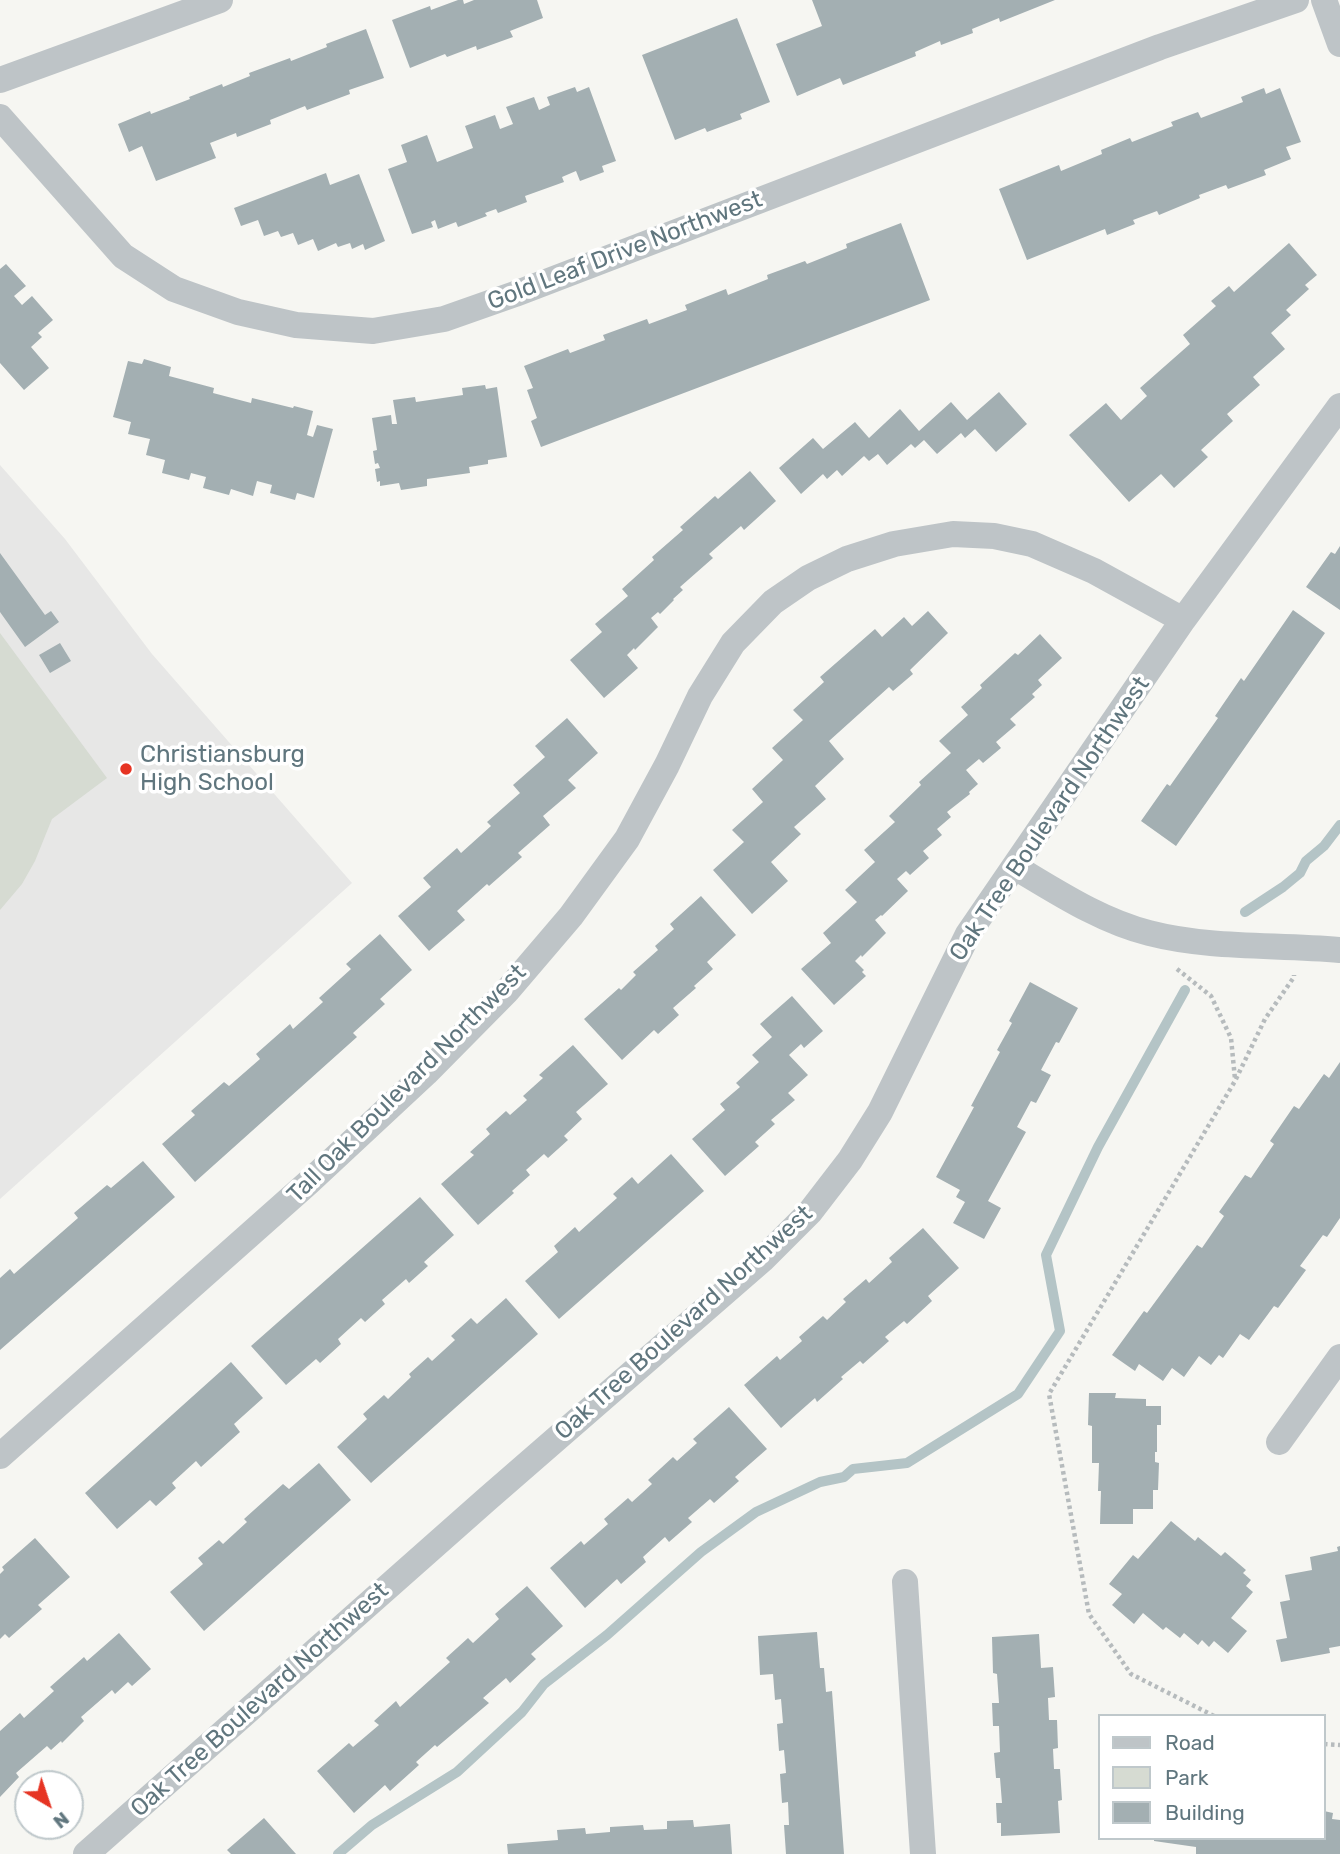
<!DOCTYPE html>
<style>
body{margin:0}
#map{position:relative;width:1340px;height:1854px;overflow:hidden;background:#f6f6f2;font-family:Rubik,sans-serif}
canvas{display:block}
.legend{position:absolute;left:1098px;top:1714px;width:228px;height:126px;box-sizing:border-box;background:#fff;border:2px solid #bfc8cb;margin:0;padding:9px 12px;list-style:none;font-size:21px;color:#60767e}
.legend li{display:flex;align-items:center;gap:14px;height:35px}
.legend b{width:35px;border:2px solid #bfc8cb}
.north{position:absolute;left:14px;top:1770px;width:70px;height:70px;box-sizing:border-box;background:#fff;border:2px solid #bfc8cb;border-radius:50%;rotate:141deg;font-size:19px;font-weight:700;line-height:28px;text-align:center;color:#60767e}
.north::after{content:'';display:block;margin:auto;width:24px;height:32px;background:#e63423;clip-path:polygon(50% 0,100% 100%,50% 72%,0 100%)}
</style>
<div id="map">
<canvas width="1340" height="1854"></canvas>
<ul class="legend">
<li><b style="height:9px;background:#bec4c7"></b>Road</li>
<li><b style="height:19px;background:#d6dbd2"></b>Park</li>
<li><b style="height:19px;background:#a3afb2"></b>Building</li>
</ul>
<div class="north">N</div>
</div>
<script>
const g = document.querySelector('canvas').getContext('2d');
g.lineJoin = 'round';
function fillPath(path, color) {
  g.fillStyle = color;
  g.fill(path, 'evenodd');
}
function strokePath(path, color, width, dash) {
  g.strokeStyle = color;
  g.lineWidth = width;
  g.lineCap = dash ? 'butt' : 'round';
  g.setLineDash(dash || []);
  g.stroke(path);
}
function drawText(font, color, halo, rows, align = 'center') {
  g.font = font + ' Rubik,sans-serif';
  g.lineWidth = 7;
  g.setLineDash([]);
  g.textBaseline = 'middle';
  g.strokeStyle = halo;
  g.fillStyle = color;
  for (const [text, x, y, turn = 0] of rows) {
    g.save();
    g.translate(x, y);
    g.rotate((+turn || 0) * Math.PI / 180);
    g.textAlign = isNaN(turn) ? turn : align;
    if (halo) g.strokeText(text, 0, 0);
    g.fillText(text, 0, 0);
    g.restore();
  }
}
fillPath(new Path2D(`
 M 0,465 L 65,539 L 152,654 L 352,883 L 0,1199 Z`), '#e7e7e6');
fillPath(new Path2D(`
 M 0,633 L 107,778 L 52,819 L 35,861 L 22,884 L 0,910 Z`), '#d6dbd2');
strokePath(new Path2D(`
 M 1245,912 L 1283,887 L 1300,873 L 1306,861 L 1324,846 L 1340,825
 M 338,1854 L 372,1825 L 457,1772 L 522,1712 L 544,1684 L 607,1635 L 701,1552 L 756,1512 L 820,1482 L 844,1477 L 853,1469 L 907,1463 L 1018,1394 L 1060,1331 L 1046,1255 L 1098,1147 L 1185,990`), '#b4c4c6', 10);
fillPath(new Path2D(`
 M 458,0 L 463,0 L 464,4 L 474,0 L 537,0 L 543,18 L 510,31 L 513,37 L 477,50 L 476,46 L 447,57 L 445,54 L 410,68 L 392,20 L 430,6 L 431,10 Z
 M 812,0 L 1055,0 L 1000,22 L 999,18 L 972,29 L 973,33 L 941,45 L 940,41 L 915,52 L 916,56 L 843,85 L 840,78 L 797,96 L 776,44 L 822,26 Z
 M 737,18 L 770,102 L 740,114 L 742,119 L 707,132 L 705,128 L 675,140 L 642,55 Z
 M 366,29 L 384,78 L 349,90 L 350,94 L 307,110 L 305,106 L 270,120 L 271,124 L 237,137 L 236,133 L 210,143 L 216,158 L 156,181 L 142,146 L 129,152 L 118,124 L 150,111 L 151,114 L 190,99 L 189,97 L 222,84 L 223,87 L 250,76 L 249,73 L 290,58 L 291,61 L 327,47 L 326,44 Z
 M 575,87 L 577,92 L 589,87 L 616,161 L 602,166 L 604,172 L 580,181 L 576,171 L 562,177 L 564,182 L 525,196 L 527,202 L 498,213 L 496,209 L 485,213 L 487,216 L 458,227 L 456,222 L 438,229 L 435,220 L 431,222 L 433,227 L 412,234 L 388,169 L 407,162 L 401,145 L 427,135 L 437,162 L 473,148 L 465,126 L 495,115 L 500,129 L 513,124 L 506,107 L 534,97 L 539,110 L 550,105 L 547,97 Z
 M 1264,88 L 1266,94 L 1280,88 L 1301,142 L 1286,147 L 1291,159 L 1264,170 L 1266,175 L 1228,189 L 1226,185 L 1199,195 L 1200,198 L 1159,215 L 1157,211 L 1133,220 L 1135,224 L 1107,235 L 1105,229 L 1027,260 L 999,189 L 1059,165 L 1061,171 L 1102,154 L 1101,150 L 1130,138 L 1132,142 L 1173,126 L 1171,122 L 1198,112 L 1201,118 L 1243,102 L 1241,97 Z
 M 326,173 L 330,185 L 359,174 L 385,241 L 365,250 L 363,244 L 352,249 L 350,243 L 338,247 L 336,243 L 318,251 L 313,239 L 298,245 L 293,233 L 281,237 L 278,231 L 264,236 L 258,220 L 241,226 L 234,208 Z
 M 901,223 L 930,300 L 541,447 L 531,421 L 537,418 L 527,390 L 533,388 L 524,366 L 568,349 L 570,353 L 605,340 L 603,335 L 647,319 L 649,324 L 687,310 L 685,305 L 726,289 L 728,295 L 768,279 L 767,275 L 805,261 L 807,264 L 847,248 L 846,244 Z
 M 1289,243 L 1317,275 L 1305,285 L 1309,289 L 1286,310 L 1291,315 L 1271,333 L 1285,349 L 1253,377 L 1260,385 L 1227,414 L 1233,421 L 1201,450 L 1208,457 L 1174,488 L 1161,474 L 1129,502 L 1069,435 L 1106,403 L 1121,420 L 1147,396 L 1140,388 L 1190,344 L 1183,335 L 1216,306 L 1211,301 L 1229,286 L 1234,292 Z
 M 6,264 L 26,286 L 14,296 L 22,305 L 32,296 L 53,320 L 38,333 L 42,337 L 31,347 L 49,368 L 24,390 L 0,363 L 0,269 Z
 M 144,359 L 171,367 L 169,376 L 214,388 L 213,393 L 251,403 L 252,398 L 293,408 L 294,406 L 313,411 L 307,435 L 313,437 L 317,425 L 333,429 L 314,498 L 297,493 L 295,500 L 270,493 L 272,485 L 257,481 L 253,496 L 231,489 L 229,495 L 203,488 L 206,477 L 191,473 L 189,480 L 162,473 L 165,460 L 146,455 L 150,439 L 128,434 L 131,422 L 113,417 L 128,361 L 142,364 Z
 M 485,385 L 486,389 L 497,387 L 507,457 L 488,460 L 488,464 L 469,467 L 470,473 L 427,479 L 427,486 L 401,490 L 399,483 L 380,486 L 380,481 L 377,482 L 375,469 L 380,468 L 378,463 L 375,464 L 373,451 L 377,450 L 372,418 L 391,415 L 392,424 L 397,424 L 393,400 L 415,397 L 416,402 L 463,395 L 462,388 Z
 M 999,392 L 1027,424 L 996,452 L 975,429 L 965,438 L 961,433 L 937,454 L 924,440 L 915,448 L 911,444 L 887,465 L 878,454 L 869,461 L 864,456 L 842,476 L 837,470 L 827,479 L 823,474 L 801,494 L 779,468 L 813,438 L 823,449 L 855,422 L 869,438 L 900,409 L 919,431 L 951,402 L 967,420 Z
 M 750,471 L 776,501 L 744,530 L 741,526 L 709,554 L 713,558 L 680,587 L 683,590 L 673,599 L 674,600 L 660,614 L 658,612 L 651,618 L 658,627 L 635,650 L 634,648 L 627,655 L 638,668 L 604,698 L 570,660 L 602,632 L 595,624 L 628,596 L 622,589 L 654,560 L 652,557 L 683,530 L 680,527 L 715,496 L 718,499 Z
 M 1340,546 L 1340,610 L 1306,587 L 1331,552 L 1335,554 Z
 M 0,553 L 45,615 L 51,611 L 59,622 L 25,647 L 0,612 Z
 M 1293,610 L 1325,633 L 1176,846 L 1141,821 L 1167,784 L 1170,786 L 1218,718 L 1215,716 L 1241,678 L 1244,681 Z
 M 928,611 L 948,633 L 910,670 L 913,674 L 893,691 L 889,687 L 829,741 L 844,759 L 815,786 L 826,799 L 794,827 L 801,834 L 771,862 L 788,881 L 752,914 L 713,870 L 744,842 L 732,830 L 763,802 L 752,789 L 783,760 L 772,748 L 803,720 L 793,710 L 824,682 L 820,677 L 875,629 L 882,637 L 904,617 L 912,626 Z
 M 1040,634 L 1062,658 L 1038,680 L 1042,685 L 1032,694 L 1035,697 L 1010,719 L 1016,725 L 996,742 L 1001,748 L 983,763 L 979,759 L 966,770 L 978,784 L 969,792 L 970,794 L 947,812 L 951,817 L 937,829 L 942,835 L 923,851 L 929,858 L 910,875 L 906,871 L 897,879 L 908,891 L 882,916 L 881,915 L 875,920 L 886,933 L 862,957 L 861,955 L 855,961 L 864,970 L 862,972 L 866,976 L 834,1005 L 801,969 L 831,943 L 823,933 L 857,902 L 845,890 L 875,862 L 864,850 L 895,822 L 889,816 L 921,785 L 919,782 L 951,753 L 939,741 L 968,715 L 961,707 L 982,688 L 980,685 L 1015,653 L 1018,655 Z
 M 60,643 L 71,661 L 50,673 L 39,655 Z
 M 567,718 L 598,753 L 568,780 L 576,788 L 543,816 L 550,825 L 518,853 L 522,857 L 489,886 L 487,884 L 457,911 L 465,920 L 429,951 L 398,916 L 431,887 L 423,878 L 457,848 L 461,853 L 491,826 L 487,822 L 520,793 L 513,785 L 545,757 L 535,746 Z
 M 701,896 L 736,935 L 707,962 L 713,969 L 694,986 L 696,988 L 673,1008 L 679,1015 L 658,1034 L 654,1030 L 622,1060 L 584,1019 L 619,988 L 621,990 L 636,975 L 633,972 L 658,950 L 655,946 L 674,929 L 670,924 Z
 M 380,934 L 412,970 L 380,999 L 385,1004 L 353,1033 L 357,1037 L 195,1182 L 162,1144 L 195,1115 L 191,1111 L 224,1082 L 229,1086 L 260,1059 L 256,1054 L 290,1024 L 293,1029 L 323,1002 L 319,998 L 351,969 L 346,964 Z
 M 1030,982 L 1078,1008 L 1059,1043 L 1056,1042 L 1041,1070 L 1051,1075 L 1036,1103 L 1031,1101 L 1017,1127 L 1026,1132 L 988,1201 L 1001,1208 L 984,1239 L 953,1223 L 965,1202 L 956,1197 L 960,1190 L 936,1177 L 974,1107 L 971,1106 L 1000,1052 L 997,1050 L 1012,1023 L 1009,1021 Z
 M 792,996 L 823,1031 L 804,1048 L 801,1044 L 789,1055 L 808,1075 L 788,1093 L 795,1100 L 771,1120 L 775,1124 L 755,1142 L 759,1146 L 725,1176 L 692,1139 L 725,1110 L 720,1104 L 740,1087 L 736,1083 L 759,1062 L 752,1055 L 772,1037 L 760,1024 Z
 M 573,1045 L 608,1084 L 576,1112 L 582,1119 L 564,1136 L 568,1140 L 548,1158 L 544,1154 L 526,1170 L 530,1175 L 512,1191 L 514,1193 L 478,1225 L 441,1184 L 474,1155 L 470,1152 L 490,1134 L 486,1129 L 506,1111 L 510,1115 L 527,1100 L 523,1096 L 543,1078 L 539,1075 Z
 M 1340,1062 L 1340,1218 L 1327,1237 L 1323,1235 L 1300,1266 L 1306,1270 L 1278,1308 L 1274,1306 L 1249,1340 L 1240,1334 L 1223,1358 L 1219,1355 L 1211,1365 L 1199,1356 L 1184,1377 L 1172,1368 L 1163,1381 L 1139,1364 L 1135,1371 L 1112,1355 L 1144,1311 L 1147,1313 L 1197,1245 L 1202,1248 L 1224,1216 L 1219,1212 L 1245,1175 L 1251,1178 L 1274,1144 L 1270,1141 L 1294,1106 L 1299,1109 L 1324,1074 L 1329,1078 Z
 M 671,1154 L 704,1191 L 559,1319 L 525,1281 L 558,1252 L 554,1246 L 575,1227 L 579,1232 L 617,1198 L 613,1194 L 632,1177 L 638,1184 Z
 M 143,1161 L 175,1197 L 0,1350 L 0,1278 L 10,1269 L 14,1274 L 78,1218 L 74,1213 L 107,1185 L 111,1188 Z
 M 420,1197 L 454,1235 L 424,1262 L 428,1266 L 409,1283 L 406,1279 L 382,1300 L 385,1304 L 365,1322 L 361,1318 L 338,1339 L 341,1344 L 320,1363 L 316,1359 L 286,1385 L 251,1346 Z
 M 923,1228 L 959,1268 L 928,1296 L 932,1301 L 907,1324 L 904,1321 L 885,1337 L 889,1341 L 863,1364 L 860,1361 L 841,1377 L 843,1379 L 817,1402 L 815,1398 L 781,1428 L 744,1385 L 777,1356 L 780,1360 L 802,1341 L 799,1337 L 823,1316 L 827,1320 L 846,1302 L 843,1299 L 866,1279 L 869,1283 L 892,1262 L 889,1258 Z
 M 506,1298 L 538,1334 L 371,1483 L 337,1447 L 367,1419 L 363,1414 L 384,1395 L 388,1399 L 411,1377 L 409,1374 L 428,1357 L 432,1361 L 455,1340 L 451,1336 L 471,1318 L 477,1324 Z
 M 231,1362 L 263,1398 L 234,1424 L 240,1432 L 201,1467 L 196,1461 L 172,1483 L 176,1488 L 156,1506 L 150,1500 L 117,1529 L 85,1493 Z
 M 1089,1393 L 1116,1393 L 1115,1398 L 1146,1399 L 1146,1406 L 1161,1406 L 1161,1425 L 1157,1425 L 1157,1452 L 1155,1452 L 1155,1462 L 1159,1463 L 1158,1490 L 1153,1490 L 1153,1509 L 1133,1509 L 1133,1524 L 1100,1524 L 1101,1491 L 1098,1491 L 1099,1463 L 1092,1463 L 1092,1426 L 1088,1425 Z
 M 729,1407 L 767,1449 L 735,1477 L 739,1481 L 714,1503 L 710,1499 L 688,1518 L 692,1522 L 669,1542 L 665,1537 L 643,1557 L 646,1562 L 621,1584 L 617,1579 L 585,1608 L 550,1568 L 581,1541 L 584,1545 L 608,1524 L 604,1519 L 628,1498 L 632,1502 L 652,1484 L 648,1480 L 673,1457 L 677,1461 L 697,1443 L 693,1439 Z
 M 319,1463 L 351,1500 L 204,1631 L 170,1592 L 203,1564 L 198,1558 L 219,1540 L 223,1544 L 247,1522 L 244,1519 L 283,1484 L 289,1489 Z
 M 1171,1521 L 1195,1541 L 1198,1537 L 1221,1556 L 1225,1552 L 1246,1570 L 1243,1573 L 1251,1580 L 1246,1586 L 1253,1592 L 1231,1618 L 1247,1631 L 1228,1653 L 1214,1641 L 1209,1647 L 1202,1640 L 1198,1645 L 1184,1633 L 1180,1638 L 1166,1627 L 1163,1630 L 1143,1613 L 1134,1624 L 1112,1605 L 1122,1594 L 1109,1584 L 1133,1555 L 1138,1559 Z
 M 35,1538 L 70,1577 L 38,1605 L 42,1609 L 9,1638 L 5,1634 L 0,1639 L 0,1574 L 4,1570 L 2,1567 Z
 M 1340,1546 L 1340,1646 L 1329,1648 L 1330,1653 L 1281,1662 L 1276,1640 L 1287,1638 L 1280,1602 L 1290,1600 L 1285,1575 L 1312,1570 L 1310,1557 L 1338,1551 L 1337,1547 Z
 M 527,1586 L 563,1626 L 531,1654 L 536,1659 L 510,1683 L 506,1678 L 483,1698 L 489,1703 L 437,1747 L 435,1745 L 416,1762 L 419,1765 L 390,1791 L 385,1785 L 354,1813 L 317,1771 L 349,1743 L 353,1747 L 379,1725 L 374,1721 L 396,1701 L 400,1707 L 450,1662 L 446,1658 L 468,1638 L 473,1643 L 499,1619 L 495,1614 Z
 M 817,1632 L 820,1668 L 824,1668 L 826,1692 L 832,1691 L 844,1854 L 786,1854 L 784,1825 L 789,1825 L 788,1802 L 782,1803 L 780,1774 L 786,1773 L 784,1750 L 779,1751 L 777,1724 L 783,1723 L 781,1699 L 775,1700 L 773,1674 L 760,1675 L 758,1636 Z
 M 119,1633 L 151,1669 L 132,1686 L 128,1682 L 115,1694 L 112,1690 L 81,1717 L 84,1721 L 62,1743 L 61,1741 L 51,1750 L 47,1746 L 16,1773 L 19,1777 L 0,1797 L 0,1731 L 20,1713 L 24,1718 L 54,1691 L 50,1687 L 84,1657 L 87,1661 Z
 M 1039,1634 L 1041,1668 L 1053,1667 L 1055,1697 L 1048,1698 L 1049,1720 L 1057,1720 L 1058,1748 L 1053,1749 L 1054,1769 L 1060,1769 L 1062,1800 L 1058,1801 L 1060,1833 L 1001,1836 L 1001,1823 L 997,1823 L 996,1803 L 1002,1803 L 1000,1778 L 996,1778 L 994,1753 L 1000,1752 L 999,1726 L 993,1726 L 992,1703 L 999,1703 L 997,1674 L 993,1673 L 992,1637 Z
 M 1324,1811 L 1333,1813 L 1332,1819 L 1340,1820 L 1340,1854 L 1196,1854 L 1196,1847 L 1154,1841 L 1154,1838 L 1324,1838 Z
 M 264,1818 L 296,1854 L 231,1854 L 227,1850 Z
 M 693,1820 L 694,1827 L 730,1824 L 732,1854 L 508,1854 L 507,1844 L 558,1840 L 557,1830 L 585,1828 L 586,1834 L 610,1832 L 610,1827 L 643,1825 L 644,1830 L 667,1829 L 667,1821 Z`), '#a3afb2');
strokePath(new Path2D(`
 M 1177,969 L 1211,996 L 1231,1038 L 1235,1079
 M 1214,1716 L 1131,1674 L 1089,1614 L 1049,1394 L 1235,1081 L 1265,1019 L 1294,977 L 1294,975
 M 1324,1744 L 1340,1745`), '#b6bbbd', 4.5, [3.5, 3.5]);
strokePath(new Path2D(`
 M 1324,0 L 1340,44
 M 0,80 L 220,0
 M 0,117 L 123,256 L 174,289 L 238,312 L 296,325 L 373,331 L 444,319 L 515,294 L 1160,47 L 1296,0
 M 1015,867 C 1057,892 1101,921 1149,933 C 1211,949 1277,944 1340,950
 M 1279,1442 L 1340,1357
 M 0,1456 L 309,1182 L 426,1073 L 507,991 L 571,916 L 627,839 L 667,765 L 700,696 L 733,643 L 773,602 L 808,578 L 847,559 L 894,544 L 953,534 L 994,536 L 1032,544 L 1094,571 L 1183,620
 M 905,1582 L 923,1854
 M 86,1854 L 486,1500 L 762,1260 L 810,1212 L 850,1160 L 880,1112 L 968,934 L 1183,620 L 1340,406`), '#bec4c7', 26);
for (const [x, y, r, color] of [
 [126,769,7,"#e63423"]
]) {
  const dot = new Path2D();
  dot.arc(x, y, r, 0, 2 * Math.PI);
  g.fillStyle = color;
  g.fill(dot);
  strokePath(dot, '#fff', 2.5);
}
drawText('24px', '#60767e', '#fff', [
 ["Gold Leaf Drive Northwest",625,251,-21],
 ["Oak Tree Boulevard Northwest",1050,819,-56],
 ["Tall Oak Boulevard Northwest",407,1084,-45],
 ["Oak Tree Boulevard Northwest",684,1323,-42],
 ["Oak Tree Boulevard Northwest",260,1700,-42]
]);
drawText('24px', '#60767e', '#fff', [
 ["Christiansburg",140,755],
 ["High School",140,783]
], 'left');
</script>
